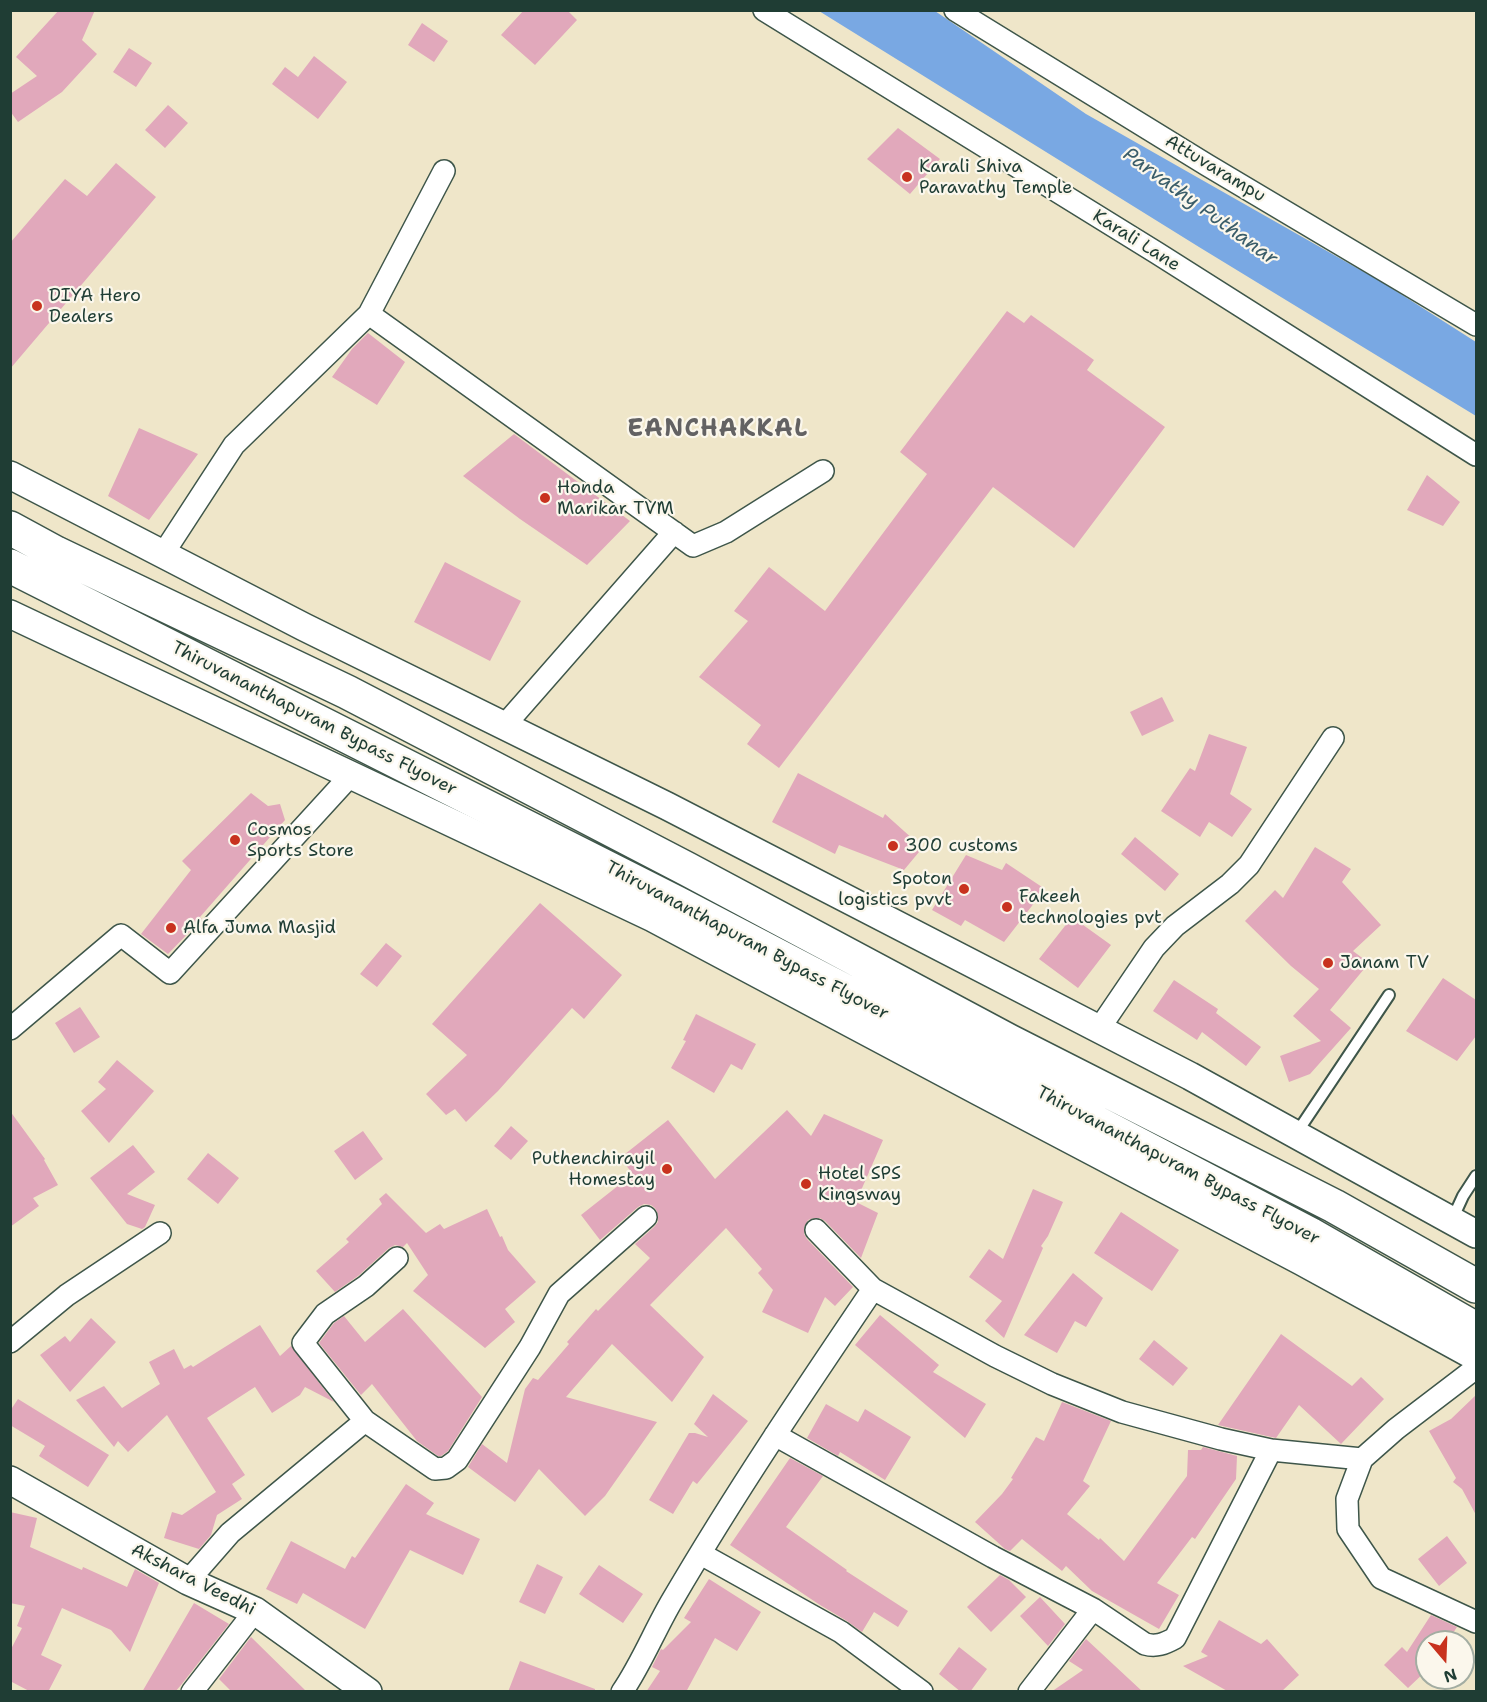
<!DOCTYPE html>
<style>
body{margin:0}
#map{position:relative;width:1487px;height:1702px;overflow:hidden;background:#efe6c9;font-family:"Shantell Sans",sans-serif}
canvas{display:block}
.frame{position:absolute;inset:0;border:12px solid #1f3d34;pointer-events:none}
.north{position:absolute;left:1415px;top:1630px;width:60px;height:60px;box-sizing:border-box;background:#fbf7ec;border:2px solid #a3ada2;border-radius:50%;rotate:161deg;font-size:16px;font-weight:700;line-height:24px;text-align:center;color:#1f3d34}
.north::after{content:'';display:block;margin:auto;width:21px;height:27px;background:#c8321e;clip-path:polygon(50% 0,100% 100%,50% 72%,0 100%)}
</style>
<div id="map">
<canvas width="1487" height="1702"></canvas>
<div class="frame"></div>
<div class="north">N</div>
</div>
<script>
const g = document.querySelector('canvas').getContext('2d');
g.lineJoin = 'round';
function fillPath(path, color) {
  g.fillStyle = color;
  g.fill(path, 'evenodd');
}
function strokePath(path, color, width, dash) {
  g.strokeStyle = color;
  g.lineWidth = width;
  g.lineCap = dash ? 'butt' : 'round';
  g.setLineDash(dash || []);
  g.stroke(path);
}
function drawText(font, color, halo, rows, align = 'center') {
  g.font = font + ' "Shantell Sans",sans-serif';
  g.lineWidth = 4.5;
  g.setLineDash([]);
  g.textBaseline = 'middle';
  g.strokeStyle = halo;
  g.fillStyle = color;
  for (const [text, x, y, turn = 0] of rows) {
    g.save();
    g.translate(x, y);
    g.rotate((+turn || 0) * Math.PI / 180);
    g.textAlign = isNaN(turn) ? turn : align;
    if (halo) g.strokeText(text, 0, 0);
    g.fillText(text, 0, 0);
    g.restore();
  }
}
fillPath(new Path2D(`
 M 819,11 L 935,11 L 1086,114 L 1385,284 L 1476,342 L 1476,416 L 1199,247 Z`), '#79a8e3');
fillPath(new Path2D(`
 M 59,10 L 95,10 L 82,40 L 97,54 L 62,92 L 18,122 L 10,111 L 10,94 L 37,76 L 16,57 Z
 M 524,10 L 567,10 L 577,20 L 535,65 L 501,35 Z
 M 422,23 L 448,41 L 434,62 L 408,45 Z
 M 129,48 L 152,63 L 136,87 L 113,72 Z
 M 314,56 L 347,82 L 318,119 L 272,84 L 285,67 L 298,77 Z
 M 168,105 L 188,123 L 165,148 L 145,130 Z
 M 898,128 L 940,159 L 910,194 L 867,159 Z
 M 116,163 L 156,197 L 10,369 L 10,243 L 65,179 L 87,196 Z
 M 1007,311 L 1024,323 L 1031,315 L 1094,360 L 1087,370 L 1165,427 L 1074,548 L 993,487 L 779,768 L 747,744 L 761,725 L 699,677 L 748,621 L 734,611 L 769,567 L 825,611 L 927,474 L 900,452 Z
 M 368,333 L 405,362 L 377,405 L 332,377 L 352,349 Z
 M 139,428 L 198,454 L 149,520 L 108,496 Z
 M 514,434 L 630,521 L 587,565 L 520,519 L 463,476 Z
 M 1427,475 L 1460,502 L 1443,526 L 1407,510 Z
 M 445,562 L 521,601 L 490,661 L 414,622 Z
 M 1162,697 L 1174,721 L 1142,736 L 1130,712 Z
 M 1209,734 L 1247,747 L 1230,794 L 1252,809 L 1232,837 L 1209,822 L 1200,837 L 1161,811 L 1190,768 L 1195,771 Z
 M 798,773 L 883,818 L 885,814 L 914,840 L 919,852 L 904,870 L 839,845 L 835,854 L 772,822 Z
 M 251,793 L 268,806 L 280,804 L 285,820 L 200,917 L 202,919 L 168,954 L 141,934 L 191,870 L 182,861 Z
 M 1135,837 L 1179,874 L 1165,891 L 1121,854 Z
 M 1315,847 L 1351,869 L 1342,882 L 1381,925 L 1353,951 L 1369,963 L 1330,1010 L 1351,1028 L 1310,1074 L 1289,1082 L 1280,1056 L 1321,1041 L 1293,1016 L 1319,989 L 1291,966 L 1245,921 L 1275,890 L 1283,898 Z
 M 966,855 L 1002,870 L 1006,863 L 1045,889 L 1004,942 L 965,920 L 961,926 L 932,910 Z
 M 540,903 L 622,975 L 584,1019 L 572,1008 L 498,1091 L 466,1122 L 455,1109 L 446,1115 L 426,1094 L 467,1055 L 432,1024 Z
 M 1072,917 L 1111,945 L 1078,988 L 1039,959 Z
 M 386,943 L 402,956 L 377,987 L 360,974 Z
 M 1443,978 L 1476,1000 L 1476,1036 L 1457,1061 L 1406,1031 Z
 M 1174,980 L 1218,1009 L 1216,1013 L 1261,1047 L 1246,1066 L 1202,1032 L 1197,1040 L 1153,1011 Z
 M 80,1007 L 100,1037 L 74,1053 L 55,1023 Z
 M 696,1014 L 756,1044 L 742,1070 L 731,1064 L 714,1093 L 671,1068 L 686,1041 L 683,1040 Z
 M 117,1060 L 154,1091 L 109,1143 L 81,1111 L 106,1089 L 98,1082 Z
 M 787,1110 L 811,1136 L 824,1114 L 883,1140 L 856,1202 L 878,1213 L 861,1258 L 825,1221 L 820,1218 L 813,1218 L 808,1220 L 804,1227 L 804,1234 L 807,1239 L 853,1287 L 835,1306 L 825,1297 L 808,1333 L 762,1312 L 773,1290 L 758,1273 L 762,1269 L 726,1228 L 650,1305 L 704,1357 L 672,1402 L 612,1344 L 566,1397 L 657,1422 L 605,1496 L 585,1516 L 539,1469 L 515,1502 L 468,1467 L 482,1444 L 507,1463 L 525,1389 L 533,1378 L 538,1380 L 569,1344 L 567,1342 L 596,1309 L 598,1311 L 650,1258 L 635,1244 L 654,1227 L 658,1222 L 658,1214 L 655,1208 L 651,1205 L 644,1204 L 638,1207 L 600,1240 L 581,1215 L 633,1174 L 620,1158 L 668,1120 L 715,1179 Z
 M 10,1111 L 45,1159 L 44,1160 L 58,1185 L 33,1198 L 39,1206 L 10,1227 Z
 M 511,1126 L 528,1141 L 511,1160 L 494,1146 Z
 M 363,1131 L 383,1159 L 355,1180 L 334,1151 Z
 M 133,1145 L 155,1172 L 127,1194 L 155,1205 L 145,1227 L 142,1229 L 127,1224 L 90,1178 Z
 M 208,1153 L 239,1178 L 218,1204 L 187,1179 Z
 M 1033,1189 L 1063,1202 L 1048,1236 L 1041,1246 L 1043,1248 L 1004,1338 L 985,1321 L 1002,1301 L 969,1277 L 989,1249 L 1003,1259 Z
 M 386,1193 L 426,1233 L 440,1224 L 444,1229 L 487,1209 L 500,1237 L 502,1236 L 508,1250 L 536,1282 L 505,1309 L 515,1322 L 485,1348 L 413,1291 L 428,1275 L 407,1243 L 403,1247 L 395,1245 L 389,1248 L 358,1276 L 335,1292 L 316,1271 L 349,1242 L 346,1239 L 382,1204 L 379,1199 Z
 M 1121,1212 L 1179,1250 L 1152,1291 L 1094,1253 Z
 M 1073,1273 L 1103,1298 L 1086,1327 L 1075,1321 L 1057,1353 L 1024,1335 Z
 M 403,1309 L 482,1397 L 448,1451 L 441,1456 L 438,1456 L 417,1441 L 372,1384 L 361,1395 L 319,1343 L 334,1323 L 344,1316 L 365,1342 Z
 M 880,1315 L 939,1365 L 933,1372 L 986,1404 L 965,1438 L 855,1345 Z
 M 91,1318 L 116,1342 L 70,1392 L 40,1355 L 65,1336 L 70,1342 Z
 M 260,1325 L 280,1356 L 291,1346 L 334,1402 L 305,1387 L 300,1395 L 272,1413 L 255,1387 L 207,1418 L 245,1475 L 232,1484 L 242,1499 L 217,1515 L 211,1535 L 199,1549 L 164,1538 L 172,1512 L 182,1515 L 216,1492 L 167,1415 L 128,1452 L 118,1441 L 114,1447 L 76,1400 L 104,1386 L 122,1408 L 160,1384 L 149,1362 L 174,1349 L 184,1369 L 191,1365 L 193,1367 Z
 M 1281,1334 L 1352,1386 L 1361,1377 L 1384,1399 L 1341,1444 L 1299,1405 L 1276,1438 L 1218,1425 Z
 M 1154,1340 L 1188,1368 L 1173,1386 L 1139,1359 Z
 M 713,1394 L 748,1421 L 697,1484 L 693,1481 L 673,1514 L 649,1500 L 689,1433 L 695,1433 L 708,1437 L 694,1424 Z
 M 1476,1395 L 1476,1515 L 1462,1489 L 1453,1482 L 1456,1478 L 1429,1431 L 1451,1419 Z
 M 18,1399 L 109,1455 L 88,1487 L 39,1456 L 45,1446 L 10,1425 L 10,1411 Z
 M 1062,1402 L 1111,1421 L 1083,1481 L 1090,1486 L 1067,1514 L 1099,1540 L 1100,1538 L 1124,1561 L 1187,1476 L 1188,1450 L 1201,1450 L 1203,1447 L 1237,1456 L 1236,1479 L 1195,1539 L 1192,1537 L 1157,1583 L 1179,1595 L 1159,1629 L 1092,1591 L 1066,1566 L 1062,1571 L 1022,1539 L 1010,1551 L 1005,1549 L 975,1522 L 1002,1494 L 1013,1479 L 1011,1478 L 1036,1437 L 1044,1441 Z
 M 826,1404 L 858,1422 L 865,1409 L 911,1437 L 885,1480 L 840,1452 L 838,1456 L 807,1438 Z
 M 790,1458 L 823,1476 L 786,1527 L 847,1570 L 846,1571 L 908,1611 L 898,1627 L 874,1612 L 862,1632 L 847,1621 L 820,1605 L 730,1545 Z
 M 406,1484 L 434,1503 L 426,1514 L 480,1539 L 463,1575 L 410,1550 L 365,1629 L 303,1593 L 297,1604 L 266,1589 L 291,1541 L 345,1569 L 352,1556 L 355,1558 Z
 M 10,1512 L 37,1518 L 30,1547 L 82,1570 L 83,1567 L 127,1587 L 135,1569 L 159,1583 L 130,1652 L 111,1630 L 62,1608 L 41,1655 L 62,1665 L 48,1692 L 31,1692 L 10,1681 L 10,1651 L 22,1628 L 17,1626 L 25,1606 L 10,1603 Z
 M 1447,1536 L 1467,1563 L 1439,1586 L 1418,1559 Z
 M 537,1564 L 563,1577 L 545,1614 L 519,1602 Z
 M 599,1565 L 643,1594 L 623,1623 L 579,1594 Z
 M 1000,1575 L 1009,1580 L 1026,1597 L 991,1632 L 967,1607 Z
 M 709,1579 L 761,1612 L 737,1651 L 715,1638 L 686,1692 L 646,1692 L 660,1671 L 652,1667 L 661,1649 L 663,1650 L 691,1622 L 684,1618 Z
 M 1040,1597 L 1065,1624 L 1048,1646 L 1020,1616 Z
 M 194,1603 L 229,1624 L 181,1685 L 175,1692 L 142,1692 Z
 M 1431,1615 L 1457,1627 L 1447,1642 L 1427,1642 L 1427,1670 L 1408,1688 L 1384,1665 L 1402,1647 L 1407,1652 Z
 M 1219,1620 L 1261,1644 L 1267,1639 L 1299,1675 L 1281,1692 L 1229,1692 L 1183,1666 L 1208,1656 L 1201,1652 Z
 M 251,1637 L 307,1692 L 232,1692 L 219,1679 Z
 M 1086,1639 L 1143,1692 L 1051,1692 L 1083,1670 L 1069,1661 Z
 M 959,1647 L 987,1669 L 970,1692 L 961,1692 L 939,1674 Z
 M 520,1661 L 595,1689 L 595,1692 L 508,1692 Z`), '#e1a8bb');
const service = new Path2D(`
 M 1296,1134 L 1389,995
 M 1452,1220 L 1463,1196 L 1476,1176`);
const minor = new Path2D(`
 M 764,10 L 1157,253 L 1476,455
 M 955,10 L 1207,165 L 1476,325
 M 369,314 L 693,546 L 726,532 L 823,471
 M 163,554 L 234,445 L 369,314 L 444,171
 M 504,726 L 674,532
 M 10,1029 L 121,935 L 170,973 L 351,775
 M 1099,1029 L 1154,948 L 1175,926 L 1230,884 L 1249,865 L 1333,738
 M 816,1230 L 873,1289
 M 10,1342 L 67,1295 L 160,1233
 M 365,1421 L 303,1343 L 325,1314 L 366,1286 L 397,1258
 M 775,1435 L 993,1557 L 1093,1609 L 1145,1644 C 1156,1647 1164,1644 1175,1638 L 1271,1450
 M 1362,1459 L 1347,1499 L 1348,1529 L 1381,1578 L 1476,1622
 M 701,1554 L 841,1632 L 922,1692
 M 188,1581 L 230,1533 L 365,1421 L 435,1469 L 446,1468 L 457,1460 L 530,1347 L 559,1294 L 646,1217
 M 192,1692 L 255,1611
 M 622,1692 C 642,1663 655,1629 673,1599 C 735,1493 804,1391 873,1289 L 995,1356 L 1052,1384 L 1122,1412 L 1221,1439 L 1271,1450 L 1362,1459 L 1396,1429 L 1476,1368
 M 1029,1692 L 1093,1609`);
const tertiary = new Path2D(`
 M 10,475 L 304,627 L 667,806 L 1190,1076 L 1476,1234
 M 10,614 L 653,918 L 980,1092 L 1301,1261 L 1476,1357
 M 10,1480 L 188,1581 L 255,1611 L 368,1692`);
const trunk = new Path2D(`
 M 10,528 L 56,553 L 347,692 L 687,869 L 1009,1041 L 1334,1206 L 1476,1286
 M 10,566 L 677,903 L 1310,1234 L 1476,1329`);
strokePath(service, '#3e564a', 14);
strokePath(minor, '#3e564a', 24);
strokePath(tertiary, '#3e564a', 30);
strokePath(trunk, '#3e564a', 36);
strokePath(service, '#fff', 10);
strokePath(minor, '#fff', 21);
strokePath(tertiary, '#fff', 27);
strokePath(trunk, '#fff', 33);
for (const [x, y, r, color] of [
 [907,177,6,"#c8321e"],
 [37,306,6,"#c8321e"],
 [545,498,6,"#c8321e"],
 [235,840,6,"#c8321e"],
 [893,846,6,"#c8321e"],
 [964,889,6,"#c8321e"],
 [1007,907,6,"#c8321e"],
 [171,928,6,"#c8321e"],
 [1328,963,6,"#c8321e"],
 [667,1169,6,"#c8321e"],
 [806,1184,6,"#c8321e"]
]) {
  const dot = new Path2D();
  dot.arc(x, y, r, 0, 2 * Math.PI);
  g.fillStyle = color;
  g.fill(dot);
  strokePath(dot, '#fbf7ec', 2);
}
drawText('18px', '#1f3d34', '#fbf7ec', [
 ["Karali Shiva",919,167],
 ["Paravathy Temple",919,188],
 ["DIYA Hero",49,296],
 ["Dealers",49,317],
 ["Honda",557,488],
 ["Marikar TVM",557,509],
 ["Cosmos",247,830],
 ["Sports Store",247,851],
 ["300 customs",905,846],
 ["Spoton",952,879,"right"],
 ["logistics pvvt",952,900,"right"],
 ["Fakeeh",1019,897],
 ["technologies pvt",1019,918],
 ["Alfa Juma Masjid",183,928],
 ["Janam TV",1340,963],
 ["Puthenchirayil",655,1159,"right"],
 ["Homestay",655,1180,"right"],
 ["Hotel SPS",818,1174],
 ["Kingsway",818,1195]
], 'left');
drawText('18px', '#1f3d34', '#fbf7ec', [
 ["Attuvarampu",1215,169,31],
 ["Karali Lane",1136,241,32],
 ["Thiruvananthapuram Bypass Flyover",314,719,27],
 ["Thiruvananthapuram Bypass Flyover",747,941,28],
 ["Thiruvananthapuram Bypass Flyover",1178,1166,28],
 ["Akshara Veedhi",193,1580,27]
]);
drawText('italic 20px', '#3a5d69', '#fbf7ec', [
 ["Parvathy Puthanar",1200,207,36]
]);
g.letterSpacing = '1.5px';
drawText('bold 24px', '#636263', '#fbf7ec', [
 ["EANCHAKKAL",718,430]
]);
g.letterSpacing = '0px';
</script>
